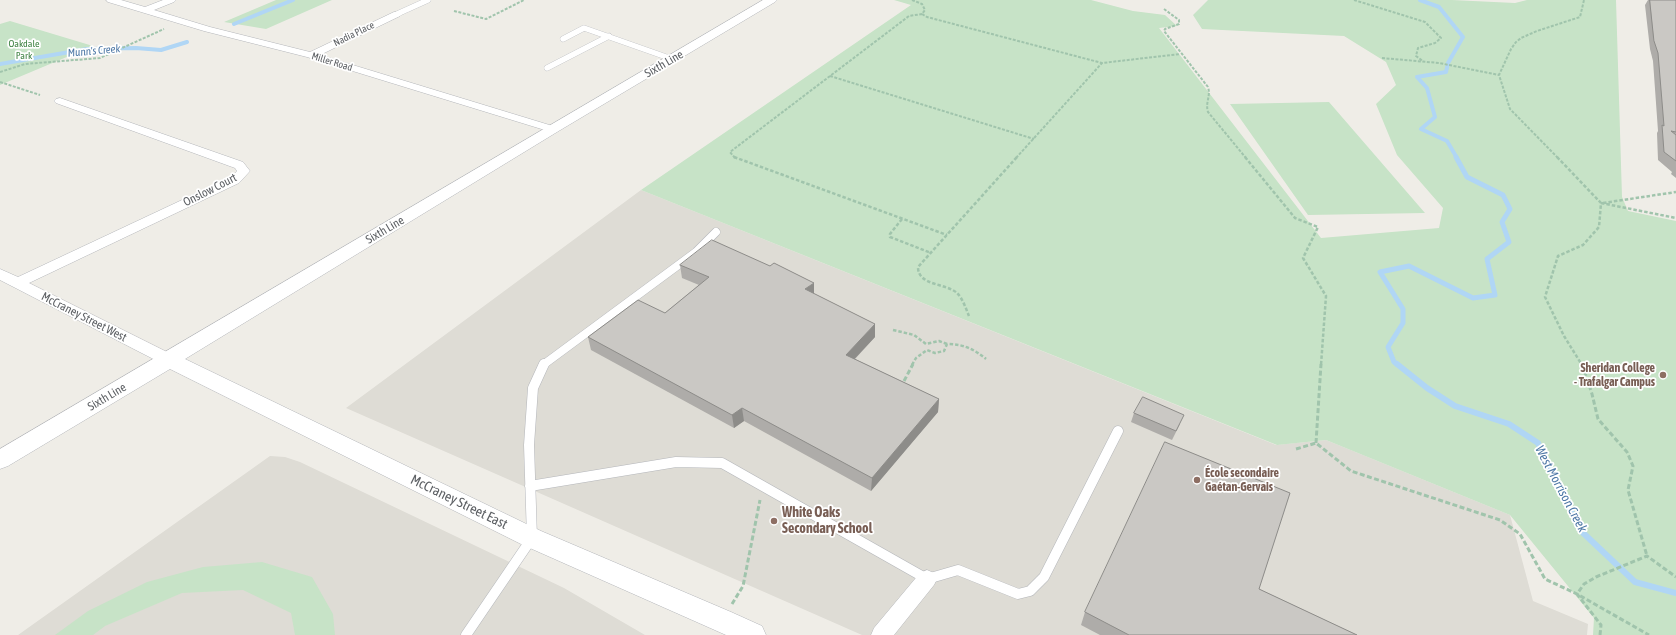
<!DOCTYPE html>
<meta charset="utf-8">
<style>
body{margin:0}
canvas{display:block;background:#efede7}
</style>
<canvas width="1676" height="635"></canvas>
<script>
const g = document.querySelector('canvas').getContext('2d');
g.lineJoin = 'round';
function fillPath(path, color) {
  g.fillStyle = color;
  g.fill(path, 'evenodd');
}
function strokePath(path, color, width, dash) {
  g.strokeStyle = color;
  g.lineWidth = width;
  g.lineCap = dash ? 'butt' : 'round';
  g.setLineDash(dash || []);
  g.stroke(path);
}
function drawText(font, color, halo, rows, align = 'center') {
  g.font = font + ' "Asap Condensed",sans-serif';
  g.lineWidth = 3.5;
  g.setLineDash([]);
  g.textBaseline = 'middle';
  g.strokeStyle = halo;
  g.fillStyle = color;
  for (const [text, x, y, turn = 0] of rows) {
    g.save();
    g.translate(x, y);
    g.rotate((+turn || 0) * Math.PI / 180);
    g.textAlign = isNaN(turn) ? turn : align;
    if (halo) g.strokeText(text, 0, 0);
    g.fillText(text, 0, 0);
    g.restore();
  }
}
fillPath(new Path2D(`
 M 641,190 L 1276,445 L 1326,440 L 1510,515 L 1533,601 L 1588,624 L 1587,635 L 862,635 L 346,408 Z
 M 270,456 L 285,457 L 300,462 L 564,588 L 645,635 L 18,635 Z`), '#dedcd5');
fillPath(new Path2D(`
 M 276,0 L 332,0 L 266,29 L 224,22 Z
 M 894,0 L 1091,0 L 1133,11 L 1165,15 L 1177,26 L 1159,28 L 1321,238 L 1439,228 L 1443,208 L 1397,155 L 1376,104 L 1396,85 L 1386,62 L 1344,36 L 1202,29 L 1193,15 L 1208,0 L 1452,0 L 1515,3 L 1527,0 L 1616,0 L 1622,197 L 1628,211 L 1676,221 L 1676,635 L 1593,635 L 1594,618 L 1510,515 L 1326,440 L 1277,445 L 641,190 L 911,5 Z
 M 10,21 L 93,46 L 0,85 L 0,24 Z
 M 1329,102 L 1425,213 L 1308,215 L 1230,104 Z
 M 262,562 L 312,577 L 333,614 L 335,635 L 295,635 L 291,613 L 243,590 L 182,593 L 105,626 L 93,635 L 55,635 L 88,611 L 147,582 L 203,567 Z`), '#c7e3c7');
strokePath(new Path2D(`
 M 1420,0 L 1439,7 L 1463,37 L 1448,63 L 1446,72 L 1417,77 L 1427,88 L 1435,117 L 1421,129 L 1447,141 L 1457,158
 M 234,24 L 293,0
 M 0,64 L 87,49 L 136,48 L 161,50 L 187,42`), '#b0d6f5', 4);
strokePath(new Path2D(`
 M 1398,365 L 1394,362 L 1388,347 L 1403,323 L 1403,309 L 1380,272 L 1409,266 L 1473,298 L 1495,295 L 1487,259 L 1509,242 L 1502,222 L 1510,209 L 1503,195 L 1467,177 L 1456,157`), '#b0d6f5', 5);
strokePath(new Path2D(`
 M 1397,364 L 1427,388 L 1455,406 L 1509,424 L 1538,443 L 1580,530 L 1635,582 L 1676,593`), '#b0d6f5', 6);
const serviceFar2 = new Path2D(`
 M 397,14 L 428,0
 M 563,39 L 584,28 L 672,59
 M 547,68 L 609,36`);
const serviceFar1 = new Path2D(`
 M 543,365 L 696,252 L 716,232`);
const service = new Path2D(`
 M 530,486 L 676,462 L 722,463 L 927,579 L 958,570 L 1018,594 L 1030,591 L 1044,577 L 1118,431
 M 466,635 L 532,538 L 529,445 L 533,388 L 544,364`);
const minor = new Path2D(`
 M 106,0 L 121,0 L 145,7 L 163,0 L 176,0 L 174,2 L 154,10 L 210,27 L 310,52 L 394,12 L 400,12 L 402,14 L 400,16 L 320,55 L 556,127 L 558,129 L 556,131 L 548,131 L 307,57 L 204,31 L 108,2 Z
 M 60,98 L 243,162 L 250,171 L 239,183 L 29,283 L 175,356 L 177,360 L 175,364 L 169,366 L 163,364 L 0,280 L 0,269 L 18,277 L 231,177 L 237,171 L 235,168 L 56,103 L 54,101 L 56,99 Z
 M 927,570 L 934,573 L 937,579 L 934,585 L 894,635 L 871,635 L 874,628 L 920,573 Z`);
const tertiary = new Path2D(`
 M 763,0 L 777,0 L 775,2 L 557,132 L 185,359 L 541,531 L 731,612 L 762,626 L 766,635 L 726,635 L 523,545 L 170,369 L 8,466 L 0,469 L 0,449 Z`);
strokePath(serviceFar2, '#b4b6ba', 6);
strokePath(serviceFar1, '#b4b6ba', 9);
strokePath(service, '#b4b6ba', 11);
strokePath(minor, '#b4b6ba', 1);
strokePath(tertiary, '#b4b6ba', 1);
strokePath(new Path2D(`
 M 912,0 L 922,4 L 925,10 L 922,14 L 927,17 L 1102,63
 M 1354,0 L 1425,22 L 1441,38 L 1435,43 L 1418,48 L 1416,56 L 1424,62
 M 1164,9 L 1179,20 L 1179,24 L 1165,29 L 1164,31 L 1208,87 C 1211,97 1205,102 1208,112 L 1246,158
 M 454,11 L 486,19 L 524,0
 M 1382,58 L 1439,63 L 1499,75
 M 0,72 L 25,64 L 100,58 L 164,29
 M 830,76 L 1034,139
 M 0,82 L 40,95
 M 735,158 L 730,152 L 909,16 L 922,14
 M 1016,158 L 1102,63 L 1180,54
 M 1558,158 L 1510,109 L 1499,75 L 1511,49 L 1516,42 L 1521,38 L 1537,31 L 1580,17 L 1584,0`), '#a0c4ac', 2, [3, 1.5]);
strokePath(new Path2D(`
 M 734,157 L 947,235
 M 1245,157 L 1295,218 L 1318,227 L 1303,258 L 1326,296 L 1321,365
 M 1557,157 L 1601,203 L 1599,227 L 1583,245 L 1558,256 L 1545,297 L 1564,336 L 1582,365
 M 1601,203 L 1676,218
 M 1603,203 L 1676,192
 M 902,219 L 890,234 L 890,237 L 931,253
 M 969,316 C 966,309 963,299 957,293 C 946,283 918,286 918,267 L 1017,157
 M 893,330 L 914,335 L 926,344 L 939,341 L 947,344
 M 912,365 L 916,358 L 927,350 L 935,353 L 944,351 L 947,344 C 963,344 974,349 986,359`), '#a0c4ac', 2.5, [3.5, 2]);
strokePath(new Path2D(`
 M 1582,364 L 1592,394 L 1598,419 L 1627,452 L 1633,466 L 1628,490 L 1647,556
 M 904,381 L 913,364
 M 1316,443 L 1321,364
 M 1296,449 L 1316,443 L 1351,471 L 1500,520 L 1520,534 L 1545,579 L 1577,594 L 1649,635
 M 732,604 L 743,586 L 760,500
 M 1600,635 L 1601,625 L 1577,594 L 1584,584 L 1596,577 L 1647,556 L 1676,577`), '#a0c4ac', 3, [5, 2.5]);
strokePath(serviceFar2, '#fff', 5.5);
strokePath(serviceFar1, '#fff', 8);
strokePath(service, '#fff', 10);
fillPath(minor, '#fff');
fillPath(tertiary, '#fff');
fillPath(new Path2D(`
 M 1648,0 L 1676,0 L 1676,178 L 1671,174 L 1672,172 L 1658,160 L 1657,133 L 1658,131 L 1653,61 L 1650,49 L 1645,5 Z
 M 680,265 L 814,294 L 875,337 L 855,359 L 939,399 L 938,412 L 871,491 L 744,421 L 734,428 L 591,350 L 588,337 L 665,313 L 699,285 L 682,278 Z
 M 1134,413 L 1180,424 L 1172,440 L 1131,422 Z
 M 1259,589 L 1357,635 L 1100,635 L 1081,625 L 1085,612 Z`), '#aeaca9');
fillPath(new Path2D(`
 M 814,283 L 814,296 L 805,289 Z
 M 875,324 L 875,337 L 846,368 L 846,355 Z
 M 939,399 L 938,412 L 871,491 L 872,478 Z
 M 742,408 L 744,421 L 734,428 L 732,415 Z`), '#8d8c89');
const building = new Path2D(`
 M 1650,0 L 1676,0 L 1676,132 L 1671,131 L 1676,135 L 1676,161 L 1664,152 L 1662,125 L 1664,126 L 1658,53 L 1654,41 Z
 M 712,240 L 770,266 L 774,263 L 814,283 L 805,289 L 875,324 L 846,355 L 939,399 L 872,478 L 742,408 L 732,415 L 588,337 L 638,300 L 665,313 L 709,277 L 680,265 Z
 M 1143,397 L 1184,415 L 1176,431 L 1134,413 Z
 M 1165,442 L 1290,493 L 1259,589 L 1357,635 L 1129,635 L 1085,612 Z`);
fillPath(building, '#cac8c4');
strokePath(building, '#8d8c89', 1);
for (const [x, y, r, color] of [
 [1663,375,4,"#8d6e63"],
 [1197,480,4,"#8d6e63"],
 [774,521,4,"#8d6e63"]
]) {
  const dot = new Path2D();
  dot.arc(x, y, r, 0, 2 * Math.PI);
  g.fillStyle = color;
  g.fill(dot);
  strokePath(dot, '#fff', 1.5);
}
drawText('10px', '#5e6165', '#fff', [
 ["Nadia Place",354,34,-26],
 ["Miller Road",332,62,17]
]);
drawText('10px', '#408345', '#fff', [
 ["Oakdale",24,44],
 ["Park",24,56]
]);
drawText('italic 11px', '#4e78a6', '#fff', [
 ["Munn's Creek",94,51,-5]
]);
drawText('12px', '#5e6165', '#fff', [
 ["Sixth Line",664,64,-30],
 ["Onslow Court",210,190,-27],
 ["Sixth Line",385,230,-31],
 ["McCraney Street West",84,317,27],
 ["Sixth Line",107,397,-31]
]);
drawText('bold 12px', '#785e54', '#fff', [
 ["Sheridan College",1655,368],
 ["- Trafalgar Campus",1655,382],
 ["École secondaire",1205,473,"left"],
 ["Gaétan-Gervais",1205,487,"left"]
], 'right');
drawText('italic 13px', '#4e78a6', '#fff', [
 ["West Morrison Creek",1561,489,62]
]);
drawText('14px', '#5e6165', '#fff', [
 ["McCraney Street East",459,502,26]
]);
drawText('bold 14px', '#785e54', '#fff', [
 ["White Oaks",782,513],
 ["Secondary School",782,529]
], 'left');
</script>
